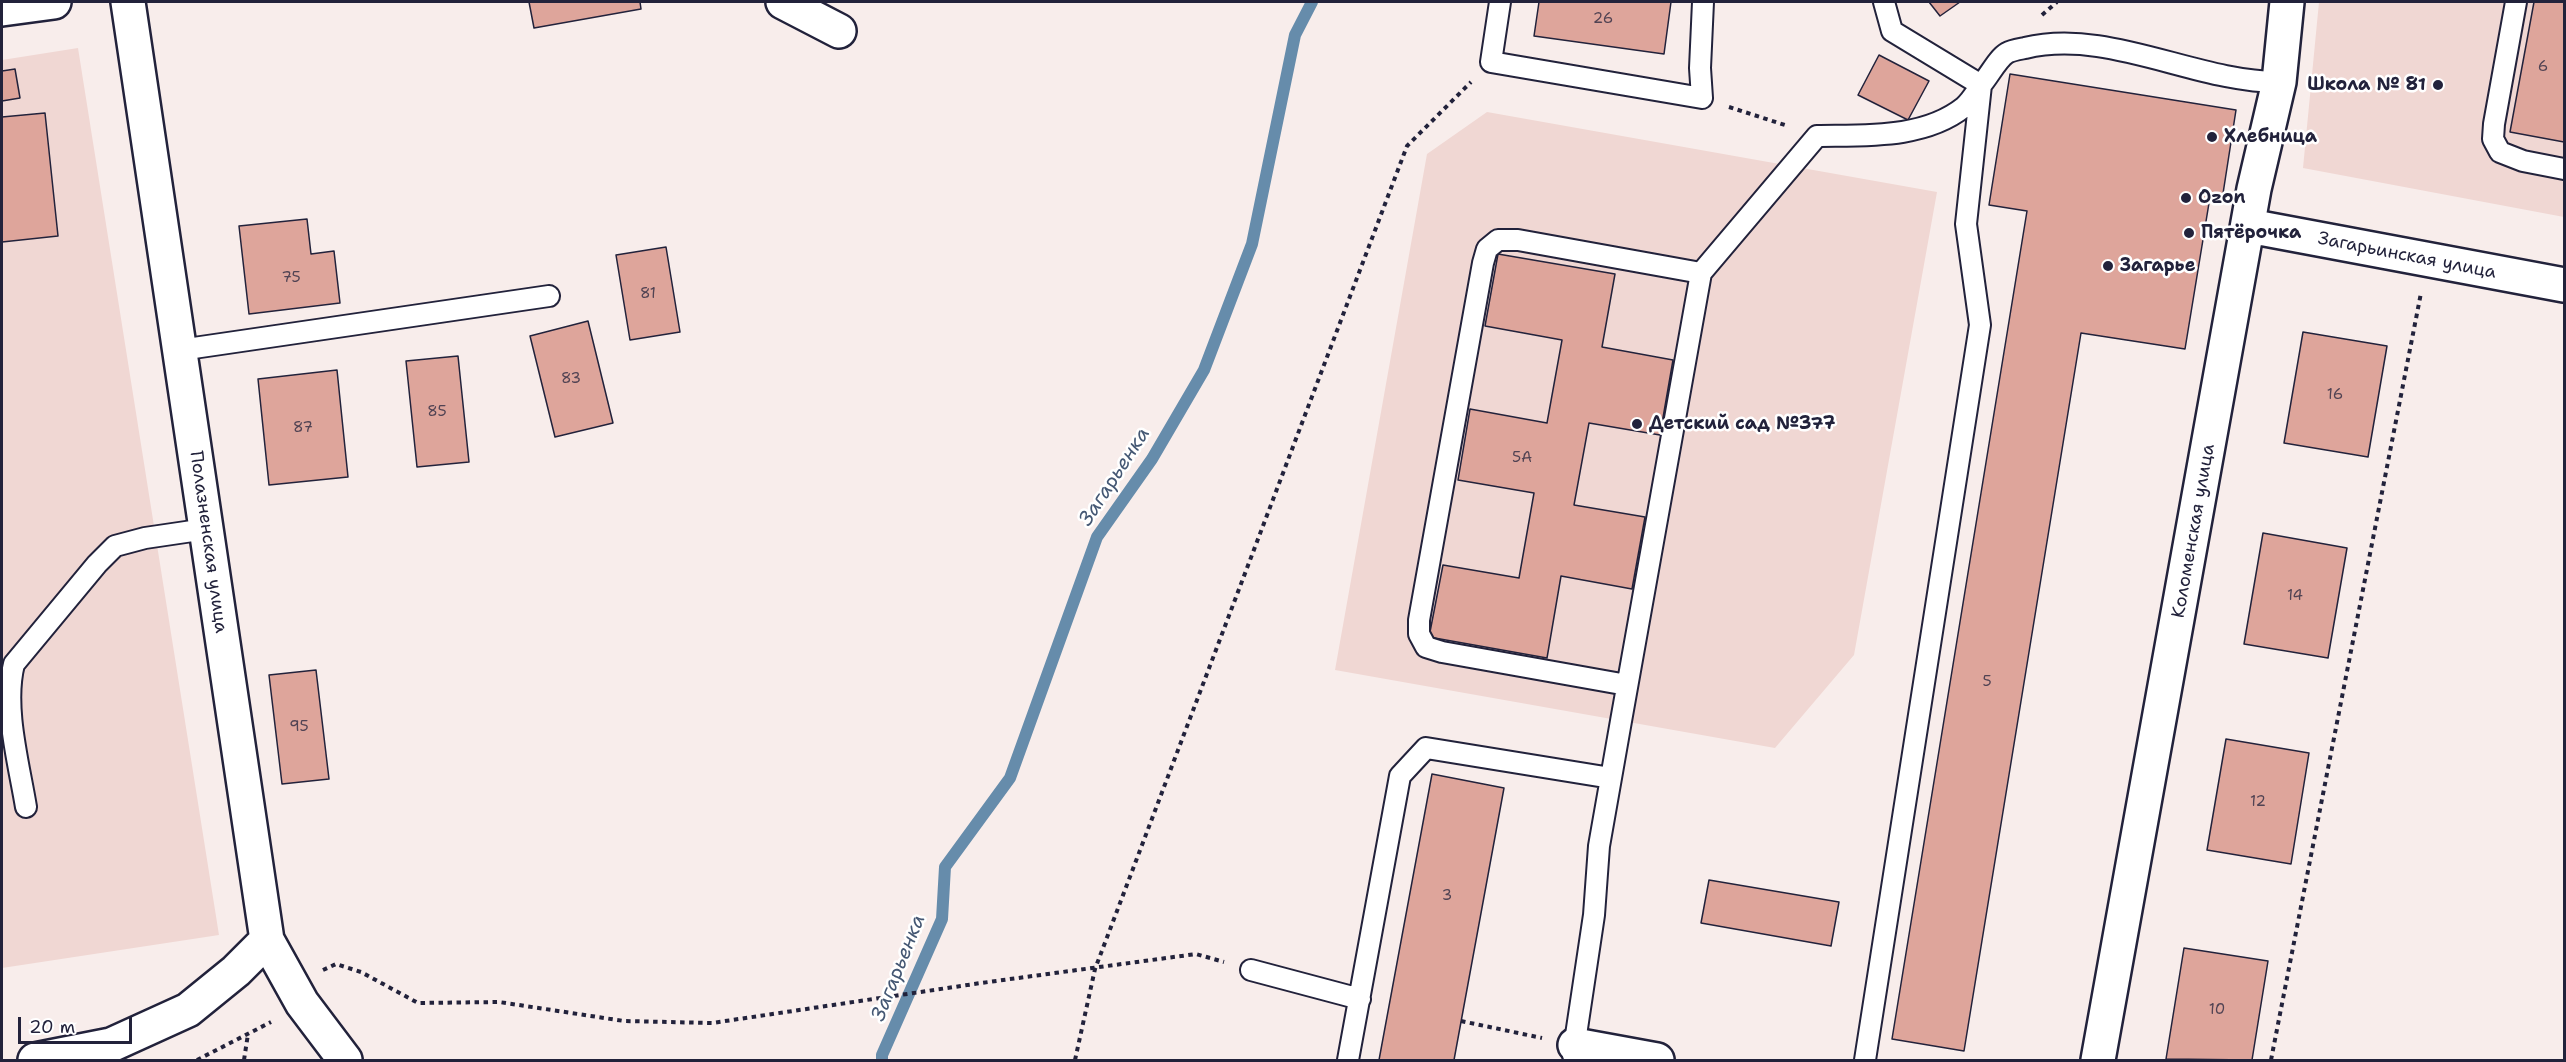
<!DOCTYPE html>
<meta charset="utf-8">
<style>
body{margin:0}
#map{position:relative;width:2566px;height:1062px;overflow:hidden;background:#f8edeb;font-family:"Shantell Sans",sans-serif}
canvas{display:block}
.frame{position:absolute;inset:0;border:3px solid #22223b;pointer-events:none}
.scale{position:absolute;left:18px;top:1017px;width:114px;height:27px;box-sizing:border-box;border:3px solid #22223b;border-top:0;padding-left:8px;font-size:18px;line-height:21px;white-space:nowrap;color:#22223b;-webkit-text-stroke:4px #fff;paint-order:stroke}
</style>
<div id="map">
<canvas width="2566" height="1062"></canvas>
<div class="frame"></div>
<div class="scale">20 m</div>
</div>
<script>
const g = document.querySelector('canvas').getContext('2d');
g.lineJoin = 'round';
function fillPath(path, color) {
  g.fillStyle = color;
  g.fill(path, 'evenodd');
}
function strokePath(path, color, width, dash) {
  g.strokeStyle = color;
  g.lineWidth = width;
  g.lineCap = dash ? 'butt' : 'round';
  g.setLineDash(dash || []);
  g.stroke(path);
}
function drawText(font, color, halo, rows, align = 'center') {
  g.font = font + ' "Shantell Sans",sans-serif';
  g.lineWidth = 5;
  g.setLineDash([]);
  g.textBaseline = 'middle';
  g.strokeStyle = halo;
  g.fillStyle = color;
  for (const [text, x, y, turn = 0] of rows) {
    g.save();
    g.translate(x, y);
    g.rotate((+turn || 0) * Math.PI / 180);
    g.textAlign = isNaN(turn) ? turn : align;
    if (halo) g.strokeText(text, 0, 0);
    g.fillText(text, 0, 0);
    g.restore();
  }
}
fillPath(new Path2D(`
 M 2319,2 L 2564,2 L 2564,217 L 2303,168 Z
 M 78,48 L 219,935 L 2,968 L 2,60 Z
 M 1487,112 L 1937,192 L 1854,655 L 1775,748 L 1335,670 L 1427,154 Z`), '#f0d7d3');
strokePath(new Path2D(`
 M 882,1060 L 882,1055 L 942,919 L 945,867 L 1010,778 L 1097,537 L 1152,459 L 1204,370 L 1252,244 L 1295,35 L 1312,2`), '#668cab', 12);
const building = new Path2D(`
 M 529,2 L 640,2 L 641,9 L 534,28 Z
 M 1539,2 L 1671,2 L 1664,54 L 1534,36 Z
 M 1929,2 L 1960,2 L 1940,16 Z
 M 2534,2 L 2564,2 L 2564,142 L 2510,132 Z
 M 1879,55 L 1929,81 L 1908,120 L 1858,95 Z
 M 15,69 L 20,98 L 2,101 L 2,71 Z
 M 2010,74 L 2236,110 L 2222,200 L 2210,197 L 2185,349 L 2081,333 L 1964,1051 L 1892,1039 L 2027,211 L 1989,205 Z
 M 45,113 L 58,236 L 2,242 L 2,117 Z
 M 307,219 L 311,254 L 334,251 L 340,303 L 249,314 L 239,226 Z
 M 666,247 L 680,332 L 630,340 L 616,255 Z
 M 1498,254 L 1615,274 L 1602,347 L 1673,360 L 1660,435 L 1589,423 L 1574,505 L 1645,517 L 1632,589 L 1561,576 L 1547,658 L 1429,637 L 1443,565 L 1519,578 L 1534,493 L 1458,480 L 1470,409 L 1547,423 L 1562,340 L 1485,326 Z
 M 588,321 L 613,423 L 555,437 L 530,336 Z
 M 2303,332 L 2387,346 L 2368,457 L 2284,443 Z
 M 458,356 L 469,462 L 417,467 L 406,361 Z
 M 337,370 L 348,477 L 269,485 L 258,379 Z
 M 2263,533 L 2347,548 L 2328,658 L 2244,644 Z
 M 316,670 L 329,779 L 282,784 L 269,675 Z
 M 2226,739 L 2309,753 L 2291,864 L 2207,850 Z
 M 1432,774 L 1504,788 L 1454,1060 L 1379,1060 Z
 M 1709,880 L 1839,902 L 1831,946 L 1701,923 Z
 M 2184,948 L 2268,961 L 2252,1060 L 2166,1059 Z`);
fillPath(building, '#dea59b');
strokePath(building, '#22223b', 1.5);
const lane = new Path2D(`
 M 1500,2 L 1491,62 L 1702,98 L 1700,68 L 1703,2
 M 1884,2 L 1892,31 L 1981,85 C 1989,76 1998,58 2007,53 C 2012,50 2020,49 2025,48 C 2108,28 2195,82 2279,82
 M 2516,2 L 2494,124 L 2493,139 L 2500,152 L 2523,161 L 2564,169
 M 1701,273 L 1817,136 C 1865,135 1924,139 1964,107 C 1971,101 1976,92 1981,85
 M 180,350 L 549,296
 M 1611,778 L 1621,721 L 1701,273 L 1518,240 L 1498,240 L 1487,249 L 1483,263 L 1419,620 L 1419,634 L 1426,647 L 1442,652 L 1627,685
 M 26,807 C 19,764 3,707 14,664 L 97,564 L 115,546 L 145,538 L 206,529
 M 1251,970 L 1360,999
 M 1348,1060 L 1400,776 L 1426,748 L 1611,778 L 1599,846 L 1594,915 L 1573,1055
 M 1865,1060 L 1980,325 L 1966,224 L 1981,85`);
const street = new Path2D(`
 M 128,2 L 267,940 L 302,1003 L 345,1060
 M 783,2 L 839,31
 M 2249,226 L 2564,285
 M 1575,1045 L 1657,1060
 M 35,1060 L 111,1045 L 188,1010 L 236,971 L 267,940
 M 2098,1060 L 2254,189 L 2279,82 L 2287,2`);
const secondary = new Path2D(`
 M 2,9 L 54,2`);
strokePath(lane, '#22223b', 24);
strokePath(street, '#22223b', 38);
strokePath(secondary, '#22223b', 38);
strokePath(new Path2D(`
 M 2042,15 L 2057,2
 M 1729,107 L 1788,126
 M 323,970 L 336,964 L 361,972 L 418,1003 L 499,1002 L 624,1021 L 712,1023 L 981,983 L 1196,954 L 1224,962
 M 1461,1021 L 1542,1038
 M 197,1060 L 271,1022
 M 244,1060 L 248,1034
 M 1075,1060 L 1095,969 L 1407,146 L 1471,82
 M 2271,1060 L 2421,293`), '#22223b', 4, [4.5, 4.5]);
strokePath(lane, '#fff', 20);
strokePath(street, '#fff', 33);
strokePath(secondary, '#fff', 33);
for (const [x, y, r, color] of [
 [2438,85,6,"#22223b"],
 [2212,137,6,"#22223b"],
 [2186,198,6,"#22223b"],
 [2189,233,6,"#22223b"],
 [2108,266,6,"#22223b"],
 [1637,424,6,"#22223b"]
]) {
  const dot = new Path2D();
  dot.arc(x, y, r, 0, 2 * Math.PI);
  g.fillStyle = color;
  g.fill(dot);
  strokePath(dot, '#fff', 2);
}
drawText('15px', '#514353', null, [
 ["26",1603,19],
 ["6",2543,67],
 ["75",291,278],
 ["81",648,294],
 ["83",571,379],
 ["16",2335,395],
 ["85",437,412],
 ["87",303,428],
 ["5А",1522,458],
 ["14",2295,596],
 ["5",1987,682],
 ["95",299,727],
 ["12",2258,802],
 ["3",1447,896],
 ["10",2217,1010]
]);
drawText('bold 18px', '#22223b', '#fff', [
 ["Школа № 81",2426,85,"right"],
 ["Хлебница",2224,137],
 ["Ozon",2198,198],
 ["Пятёрочка",2201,233],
 ["Загарье",2120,266],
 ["Детский сад №377",1649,424]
], 'left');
drawText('18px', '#22223b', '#fff', [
 ["Загарьинская улица",2407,256,11],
 ["Коломенская улица",2194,531,-80],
 ["Полазненская улица",208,542,82]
]);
drawText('italic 20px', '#445773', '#fff', [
 ["Загарьенка",1115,477,-57],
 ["Загарьенка",899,968,-68]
]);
</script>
